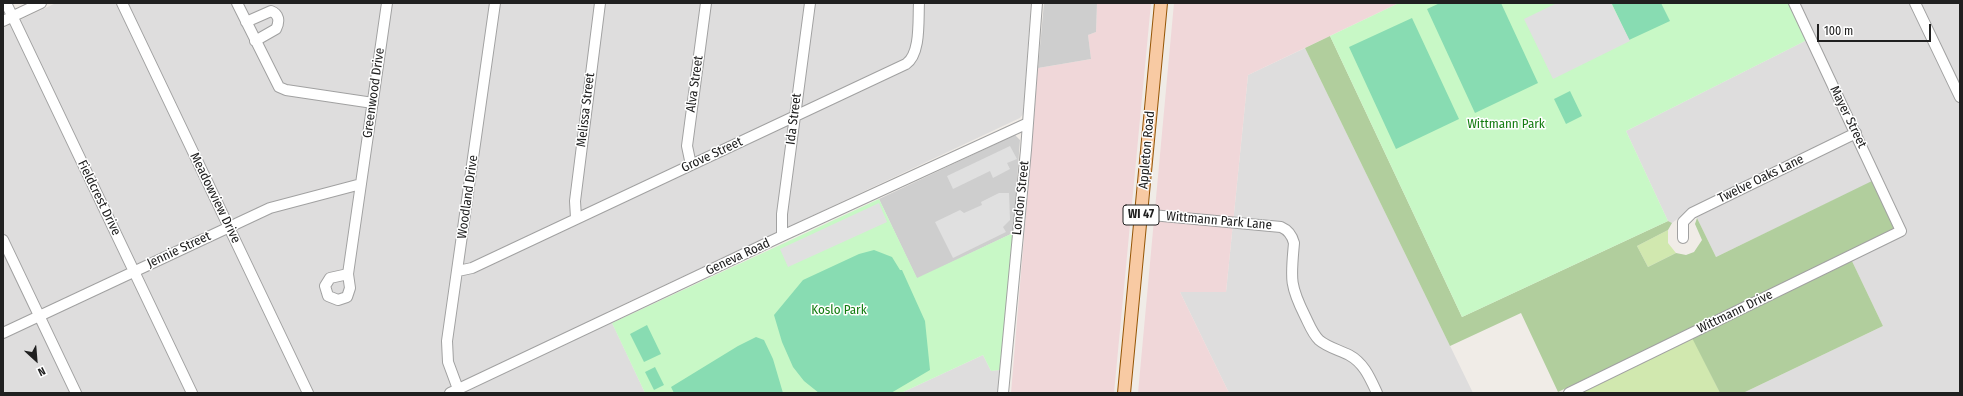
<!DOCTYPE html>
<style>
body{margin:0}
#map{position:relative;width:1963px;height:396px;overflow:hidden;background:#f0ece7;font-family:"Fira Sans Condensed",sans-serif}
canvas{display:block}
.frame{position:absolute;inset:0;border:4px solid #202020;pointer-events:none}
.north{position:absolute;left:16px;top:340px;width:40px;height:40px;-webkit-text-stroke:3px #fff;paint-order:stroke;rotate:154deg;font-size:11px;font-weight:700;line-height:16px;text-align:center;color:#202020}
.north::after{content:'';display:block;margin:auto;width:14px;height:18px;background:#202020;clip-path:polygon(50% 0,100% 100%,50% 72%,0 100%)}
.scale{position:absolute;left:1817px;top:24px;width:114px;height:18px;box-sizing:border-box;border:2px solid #202020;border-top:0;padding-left:5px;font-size:12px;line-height:14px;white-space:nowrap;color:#202020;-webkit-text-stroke:3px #fff;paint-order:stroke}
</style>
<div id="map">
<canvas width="1963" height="396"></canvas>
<div class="frame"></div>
<div class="north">N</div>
<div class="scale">100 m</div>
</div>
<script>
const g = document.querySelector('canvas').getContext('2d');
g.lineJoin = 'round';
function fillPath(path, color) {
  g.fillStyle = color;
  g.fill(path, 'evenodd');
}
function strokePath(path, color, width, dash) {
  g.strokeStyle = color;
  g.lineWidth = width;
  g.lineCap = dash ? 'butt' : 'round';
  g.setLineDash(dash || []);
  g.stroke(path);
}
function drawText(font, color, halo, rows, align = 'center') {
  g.font = font + ' "Fira Sans Condensed",sans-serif';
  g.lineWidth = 3;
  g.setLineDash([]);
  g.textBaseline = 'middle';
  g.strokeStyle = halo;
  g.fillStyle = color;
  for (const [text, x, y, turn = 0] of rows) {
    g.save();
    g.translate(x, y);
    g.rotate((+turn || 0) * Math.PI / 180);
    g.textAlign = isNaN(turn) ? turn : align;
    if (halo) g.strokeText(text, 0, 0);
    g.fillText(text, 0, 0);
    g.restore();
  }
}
fillPath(new Path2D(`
 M 56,3 L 1031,3 L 1023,114 L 1020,118 L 607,312 L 645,393 L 3,393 L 3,28 Z
 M 1798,3 L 1960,3 L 1960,393 L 1743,393 L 1883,326 L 1851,259 L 1902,237 L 1906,232 L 1905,227 L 1882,177 L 1716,257 L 1692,208 L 1672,223 L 1668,221 L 1626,131 L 1807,40 Z
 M 1305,48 L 1473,393 L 1229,393 L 1180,292 L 1226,292 L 1248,75 Z
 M 983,355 L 991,371 L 1000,370 L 998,393 L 901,393 Z`), '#dedddd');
fillPath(new Path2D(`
 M 1097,3 L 1151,3 L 1114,393 L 1011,393 L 1038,68 L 1091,59 L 1088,35 L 1096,32 Z
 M 1174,3 L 1399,3 L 1248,75 L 1226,292 L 1180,292 L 1229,393 L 1138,393 Z`), '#f0d7d9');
fillPath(new Path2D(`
 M 1044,3 L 1097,3 L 1096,32 L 1088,35 L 1091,59 L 1038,68 Z
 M 1015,135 L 1020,140 L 1013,233 L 917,279 L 879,199 Z`), '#cecece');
fillPath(new Path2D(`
 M 1668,230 L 1668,243 L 1676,253 L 1648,267 L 1637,246 Z
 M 1693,338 L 1720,393 L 1577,393 Z`), '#d1e8af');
fillPath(new Path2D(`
 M 1330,36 L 1462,317 L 1668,221 L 1672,223 L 1668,230 L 1637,246 L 1648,267 L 1676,253 L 1686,255 L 1694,252 L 1702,240 L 1695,224 L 1697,218 L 1716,257 L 1874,180 L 1895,228 L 1893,231 L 1851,259 L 1883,326 L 1743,393 L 1720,393 L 1688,330 L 1558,392 L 1521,313 L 1450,346 L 1305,48 Z`), '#b1ce9d');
fillPath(new Path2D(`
 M 1399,3 L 1789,3 L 1807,40 L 1626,131 L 1668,221 L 1462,317 L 1330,36 Z
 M 879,199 L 917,278 L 1013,233 L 1000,370 L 991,371 L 983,355 L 901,393 L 645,393 L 612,323 Z`), '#c8f8c6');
fillPath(new Path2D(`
 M 1440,3 L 1501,3 L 1538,83 L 1475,113 L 1427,9 Z
 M 1661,3 L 1670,21 L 1629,40 L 1612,4 Z
 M 1412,18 L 1459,119 L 1396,149 L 1349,47 Z
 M 1570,91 L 1582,116 L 1566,124 L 1554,99 Z
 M 874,250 L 892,257 L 900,270 L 902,270 L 925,321 L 930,370 L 891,393 L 819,393 L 804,381 L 793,367 L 782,342 L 774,315 L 803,280 L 859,254 Z
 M 647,325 L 661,354 L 644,362 L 630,334 Z
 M 756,337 L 764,340 L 773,359 L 783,393 L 674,393 L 671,387 L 738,346 Z
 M 655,367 L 664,385 L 654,390 L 645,372 Z`), '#88dcb2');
fillPath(new Path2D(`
 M 1557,3 L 1611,3 L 1630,41 L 1553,79 L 1524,19 Z
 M 1010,146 L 1017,159 L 1007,163 L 1010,169 L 993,178 L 990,171 L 953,189 L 947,176 Z
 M 999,193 L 1009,193 L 1010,220 L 1003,227 L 1006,232 L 953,258 L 935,222 L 960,210 L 964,213 L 982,205 L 981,202 Z
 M 879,203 L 887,222 L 788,267 L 780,249 Z`), '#e0e0e0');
const minor = new Path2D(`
 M 6,3 L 192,393
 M 122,3 L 308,393
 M 237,3 L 279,87 L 286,90 L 373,103
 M 1915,3 L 1960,97
 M 3,21 L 41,3
 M 246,22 L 271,11 C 279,14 280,21 276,29 L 255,41
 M 691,165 L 687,146 L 706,3
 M 1141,214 L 1281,227 C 1288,230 1292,235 1294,243 C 1291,278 1289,284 1305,316 C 1309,324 1312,333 1319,340 C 1327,347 1339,350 1349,355 C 1364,363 1370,378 1377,393
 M 576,218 L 575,201 L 600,3
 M 782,236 L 782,214 L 810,3
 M 1683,238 L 1683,222 L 1692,213 L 1856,133
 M 3,240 L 76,393
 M 458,271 L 472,268 L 906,64 C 921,54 918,20 919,3
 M 348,274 L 387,3
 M 348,274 L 350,288 L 347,297 L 338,300 L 328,296 L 325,286 L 330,278 Z
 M 3,333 L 270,208 L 361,184
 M 458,389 L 448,362 L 447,341 L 495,3
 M 450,393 L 782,236 L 1028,123
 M 1003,393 L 1026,150 L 1037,3
 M 1569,393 L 1901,231 L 1794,3`);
const major = new Path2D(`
 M 1124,393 L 1161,3`);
strokePath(minor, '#a1a1a1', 12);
strokePath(major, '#965606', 14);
strokePath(minor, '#fff', 10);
strokePath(major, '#f8caa3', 12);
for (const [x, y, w] of [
 [1141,215,36]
]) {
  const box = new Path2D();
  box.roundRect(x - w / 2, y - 10, w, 20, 3);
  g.fillStyle = '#fff';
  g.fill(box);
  strokePath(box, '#202020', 1);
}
drawText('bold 12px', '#202020', null, [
 ["WI 47",1141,215]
]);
drawText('13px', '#202020', '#fff', [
 ["Alva Street",695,84,-82],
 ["Greenwood Drive",374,93,-82],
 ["Melissa Street",586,110,-83],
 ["Mayer Street",1848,117,64],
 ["Ida Street",794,119,-83],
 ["Appleton Road",1147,150,-85],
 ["Grove Street",712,155,-25],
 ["Twelve Oaks Lane",1761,179,-26],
 ["Woodland Drive",468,197,-82],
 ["Fieldcrest Drive",99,198,64],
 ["Meadowview Drive",215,198,64],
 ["London Street",1021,198,-84],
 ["Wittmann Park Lane",1219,221,5],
 ["Jennie Street",179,250,-25],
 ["Geneva Road",738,257,-25],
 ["Wittmann Drive",1735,312,-26]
]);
drawText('13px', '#137c10', '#fff', [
 ["Wittmann Park",1506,124],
 ["Koslo Park",839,310]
]);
</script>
